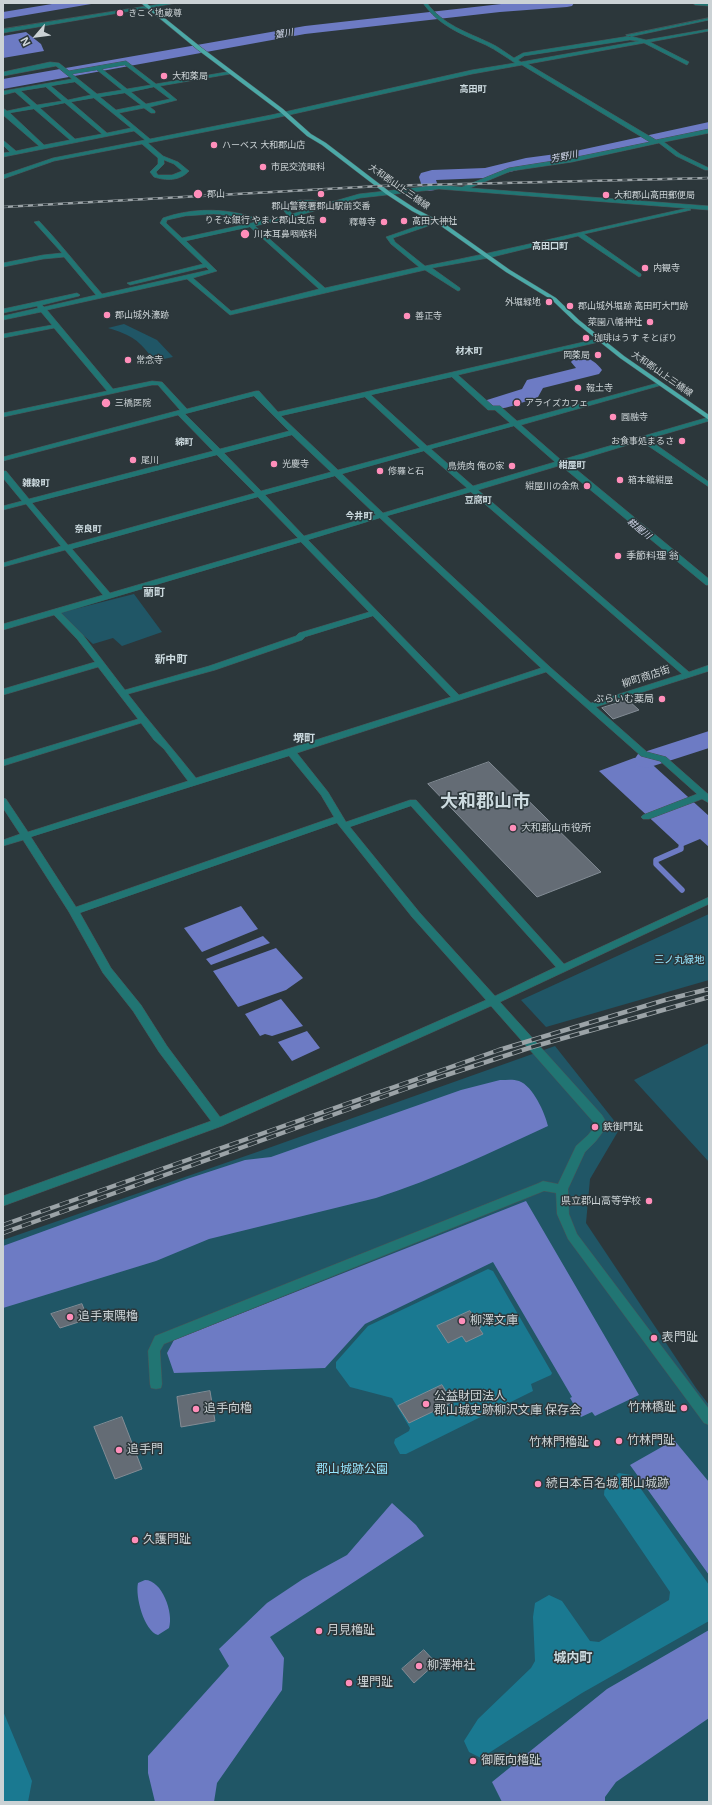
<!DOCTYPE html>
<meta charset="utf-8">
<style>
body{margin:0}
#map{position:relative;width:712px;height:1805px;overflow:hidden;background:#2c373b;font-family:"Open Sans",sans-serif}
canvas{display:block}
.frame{position:absolute;inset:0;border:4px solid #cbd2d5;pointer-events:none}
.north{position:absolute;left:16px;top:16px;width:40px;height:40px;-webkit-text-stroke:3px #2c373b;paint-order:stroke;rotate:242deg;font-size:11px;font-weight:700;line-height:16px;text-align:center;color:#cbd2d5}
.north::after{content:'';display:block;margin:auto;width:14px;height:18px;background:#cbd2d5;clip-path:polygon(50% 0,100% 100%,50% 72%,0 100%)}
</style>
<div id="map">
<canvas width="712" height="1805"></canvas>
<div class="frame"></div>
<div class="north">N</div>
</div>
<script>
const g = document.querySelector('canvas').getContext('2d');
g.lineJoin = 'round';
function fillPath(path, color) {
  g.fillStyle = color;
  g.fill(path, 'evenodd');
}
function strokePath(path, color, width, dash) {
  g.strokeStyle = color;
  g.lineWidth = width;
  g.lineCap = dash ? 'butt' : 'round';
  g.setLineDash(dash || []);
  g.stroke(path);
}
function drawText(font, color, halo, rows, align = 'center') {
  g.font = font + ' "Open Sans","Noto Sans JP",sans-serif';
  g.lineWidth = 3;
  g.setLineDash([]);
  g.textBaseline = 'middle';
  g.strokeStyle = halo;
  g.fillStyle = color;
  for (const [text, x, y, turn = 0] of rows) {
    g.save();
    g.translate(x, y);
    g.rotate((+turn || 0) * Math.PI / 180);
    g.textAlign = isNaN(turn) ? turn : align;
    if (halo) g.strokeText(text, 0, 0);
    g.fillText(text, 0, 0);
    g.restore();
  }
}
fillPath(new Path2D(`
 M 124,324 L 157,340 L 173,357 L 154,361 C 140,340 131,335 108,328 Z
 M 134,594 L 162,632 L 122,646 L 113,638 L 93,644 L 59,613 Z
 M 709,914 L 709,980 L 546,1027 L 521,1000 Z
 M 709,1043 L 709,1162 L 634,1080 Z
 M 555,1046 L 620,1128 L 590,1179 L 586,1223 L 696,1388 L 709,1405 L 709,1802 L 3,1802 L 3,1240 L 260,1151 Z`), '#205666');
fillPath(new Path2D(`
 M 488,1269 L 493,1271 L 552,1373 L 551,1375 L 531,1384 L 533,1391 L 406,1454 L 400,1454 L 394,1443 L 395,1439 L 409,1431 L 410,1428 L 392,1398 L 350,1387 L 336,1368 L 336,1362 L 368,1326 Z
 M 619,1473 L 631,1475 L 709,1585 L 709,1621 L 582,1693 L 481,1758 L 469,1752 L 464,1741 L 478,1719 L 531,1668 L 535,1661 L 533,1617 L 535,1603 L 549,1595 L 562,1601 L 590,1641 L 599,1642 L 669,1600 L 670,1592 L 604,1495 L 605,1483 Z
 M 3,1711 L 32,1781 L 28,1802 L 3,1802 Z`), '#1a7991');
fillPath(new Path2D(`
 M 58,3 L 97,3 L 3,19 L 3,12 Z
 M 26,32 L 41,44 L 44,51 L 3,58 L 3,36 Z
 M 644,757 L 709,816 L 709,847 L 700,839 L 681,847 L 599,771 L 634,758 Z
 M 241,906 L 258,929 L 202,952 L 184,928 Z
 M 263,936 L 270,943 L 211,965 L 206,959 Z
 M 276,948 L 303,978 L 286,990 L 238,1007 L 213,971 Z
 M 281,999 L 303,1026 L 272,1036 L 265,1034 L 260,1036 L 245,1014 Z
 M 307,1031 L 320,1048 L 292,1061 L 278,1042 Z
 M 500,1080 C 507,1080 513,1079 519,1081 C 533,1086 545,1113 548,1126 C 492,1152 435,1179 376,1198 L 209,1239 L 156,1261 L 3,1308 L 3,1246 L 187,1179 L 245,1160 L 271,1157 L 461,1090 Z
 M 526,1201 L 639,1395 L 595,1416 L 592,1412 L 581,1417 L 570,1398 L 572,1397 L 493,1262 L 365,1324 L 325,1368 L 174,1373 L 167,1353 L 174,1340 Z
 M 674,1440 L 709,1482 L 709,1575 L 630,1465 Z
 M 392,1503 L 416,1525 L 424,1536 L 270,1637 L 284,1658 L 282,1690 L 217,1783 L 214,1802 L 155,1802 L 148,1773 L 148,1756 L 229,1666 L 219,1649 L 267,1603 L 303,1579 L 347,1555 Z
 M 145,1580 C 162,1580 174,1613 169,1628 L 158,1635 C 144,1631 135,1596 138,1583 Z
 M 709,1630 L 709,1718 L 616,1782 L 605,1797 L 605,1802 L 502,1802 L 492,1782 L 607,1689 Z`), '#6d7bc4');
strokePath(new Path2D(`
 M 681,847 L 681,849 L 656,860 L 656,864 L 682,890`), '#6d7bc4', 5.5);
fillPath(new Path2D(`
 M 510,3 L 574,3 L 572,6 L 567,7 L 500,12 L 305,34 L 3,89 L 3,79 L 305,26 Z
 M 709,122 L 709,132 L 571,162 L 526,168 L 485,178 L 436,180 L 438,186 L 435,190 L 429,191 L 423,190 L 419,177 L 421,173 L 432,170 L 485,168 L 526,158 L 571,152 Z
 M 581,356 C 590,358 597,363 602,370 L 599,374 L 543,388 L 538,397 C 523,402 502,412 487,408 L 484,404 L 487,400 L 522,389 L 527,380 L 576,368 L 571,362 L 574,358 Z
 M 709,731 L 709,748 L 647,768 L 638,766 L 634,760 L 638,754 Z`), '#6d7bc4');
const building = new Path2D(`
 M 628,700 L 639,710 L 613,719 L 602,708 Z
 M 489,762 L 601,872 L 537,897 L 428,784 Z
 M 82,1304 L 88,1319 L 60,1328 L 51,1314 Z
 M 470,1311 L 481,1327 L 479,1328 L 483,1334 L 466,1342 L 462,1336 L 448,1343 L 437,1326 Z
 M 442,1385 L 453,1402 L 409,1423 L 398,1406 Z
 M 210,1391 L 215,1421 L 181,1427 L 177,1397 Z
 M 122,1417 L 142,1469 L 115,1479 L 94,1427 Z
 M 424,1650 L 436,1663 L 414,1683 L 402,1669 Z`);
fillPath(building, '#646c75');
strokePath(building, '#838c95', 1);
const minor = new Path2D(`
 M 166,3 L 177,3 L 3,33 L 3,29 Z
 M 423,3 L 427,3 C 443,25 467,32 490,43 C 499,47 506,53 514,58 L 523,53 L 630,36 L 646,40 L 709,29 L 709,31 L 650,42 L 689,62 L 687,65 L 644,43 L 528,64 L 656,140 L 709,129 L 709,133 L 664,142 L 680,154 L 709,168 L 709,170 L 705,170 L 676,156 L 659,143 L 572,162 L 511,171 L 470,188 L 709,206 L 709,210 L 439,189 L 360,198 L 293,217 L 255,226 L 325,288 L 419,267 L 391,244 L 386,237 L 435,220 L 438,222 L 437,223 L 393,238 L 395,242 L 425,266 C 513,249 600,227 688,208 L 691,210 L 584,234 L 641,274 L 641,276 L 639,277 L 578,236 L 488,258 L 432,268 L 460,288 L 460,290 L 458,291 L 425,270 L 230,315 L 187,279 L 47,310 L 113,389 L 152,381 L 162,382 L 187,409 L 256,391 L 259,391 L 278,412 L 601,338 L 603,339 L 603,341 L 458,375 L 493,406 L 500,406 L 517,421 L 658,383 L 662,383 L 662,385 L 521,425 L 561,460 L 709,417 L 709,421 L 648,439 L 709,482 L 709,487 L 641,441 L 565,464 L 571,465 L 709,579 L 709,585 L 706,585 L 565,469 L 558,466 L 478,490 L 689,672 L 709,665 L 709,671 L 596,707 L 647,752 L 666,757 L 709,795 L 709,803 L 702,799 L 649,819 L 643,819 L 641,817 L 643,815 L 697,794 L 660,761 L 641,756 L 546,672 L 297,753 L 328,792 L 346,822 L 410,800 L 416,800 L 564,964 L 709,897 L 709,904 L 500,1002 L 602,1115 L 608,1125 L 596,1141 L 585,1152 L 568,1189 L 569,1214 L 577,1234 L 709,1409 L 709,1425 L 704,1423 L 568,1239 L 557,1214 L 556,1193 L 544,1191 L 164,1344 L 160,1351 L 162,1384 L 161,1388 L 156,1389 L 151,1388 L 150,1384 L 148,1351 L 155,1336 L 539,1183 L 543,1181 L 558,1184 L 576,1146 L 588,1135 L 596,1125 L 491,1006 L 222,1126 L 3,1206 L 3,1196 L 211,1121 L 159,1052 L 133,1011 L 103,973 L 69,912 L 23,840 L 3,846 L 3,840 L 20,834 L 3,808 L 3,798 L 6,799 L 28,832 L 188,781 L 164,749 L 154,740 L 141,723 L 3,766 L 3,760 L 138,719 L 98,667 L 3,695 L 3,689 L 95,662 L 77,639 L 54,615 L 3,630 L 3,624 L 103,595 L 65,550 L 3,567 L 3,563 L 61,546 L 26,504 L 3,510 L 3,506 L 22,501 L 3,478 L 3,471 L 6,471 L 29,499 L 213,451 L 178,415 L 3,461 L 3,457 L 180,410 L 158,385 L 152,385 L 3,417 L 3,413 L 107,391 L 54,328 L 3,338 L 3,334 L 52,325 L 41,312 L 3,320 L 3,316 L 38,308 L 37,306 L 3,313 L 3,309 L 77,293 L 80,295 L 79,296 L 42,305 L 44,307 L 96,295 L 64,257 L 43,259 L 3,267 L 3,263 L 43,255 L 62,253 L 34,222 L 39,221 C 61,244 81,270 102,294 L 209,270 L 206,267 L 130,285 L 127,283 L 203,264 L 160,223 L 163,218 C 188,209 217,208 242,214 C 249,215 258,220 263,220 C 270,221 280,217 287,215 L 282,208 L 283,207 L 292,202 L 300,200 L 312,200 L 328,203 L 359,194 L 439,185 L 462,187 L 509,168 L 572,158 L 650,142 L 522,65 L 472,74 L 271,119 L 148,143 L 163,156 L 178,162 L 189,171 C 180,181 166,181 154,177 L 150,172 L 158,164 L 158,158 L 142,144 L 54,161 L 3,179 L 3,175 L 53,158 L 145,140 L 134,131 L 3,157 L 3,153 L 10,152 L 3,145 L 3,140 L 16,151 L 39,146 L 3,115 L 3,108 L 7,111 L 31,106 L 15,92 L 3,95 L 3,91 L 72,79 L 56,66 L 3,76 L 3,72 L 50,62 L 59,63 L 69,71 L 126,61 L 156,84 L 232,71 L 233,72 L 230,74 L 160,86 L 177,100 L 150,107 L 155,111 L 155,113 L 151,113 L 144,108 L 119,113 L 150,139 L 271,115 L 472,70 L 515,63 C 506,57 496,50 486,45 C 461,34 439,26 423,3 ZM 630,40 L 639,41 L 521,62 L 518,60 L 524,56 ZM 125,65 L 151,85 L 127,89 L 102,69 ZM 97,70 L 122,90 L 97,94 L 72,74 ZM 75,82 L 91,95 L 68,100 L 51,86 ZM 46,87 L 62,101 L 37,105 L 21,91 ZM 154,87 L 170,99 L 146,104 L 131,92 ZM 125,93 L 141,105 L 116,110 L 100,97 ZM 94,98 L 131,128 L 107,133 L 71,102 ZM 65,103 L 102,134 L 75,139 L 40,108 ZM 34,109 L 70,140 L 44,145 L 10,113 ZM 164,160 L 174,164 L 182,171 L 172,175 L 158,175 L 156,172 L 164,164 ZM 306,203 L 322,205 L 292,214 L 288,208 L 296,204 ZM 214,214 L 242,217 L 256,222 L 182,238 L 166,223 L 167,220 L 185,216 ZM 250,227 L 319,289 L 231,311 L 193,278 L 217,271 L 186,241 ZM 452,377 L 488,410 L 495,410 L 510,423 L 427,446 L 371,395 ZM 254,396 L 289,431 L 220,449 L 185,414 ZM 365,397 L 420,448 L 338,470 L 281,416 ZM 514,426 L 555,462 L 473,486 L 431,449 ZM 292,435 L 331,472 L 261,491 L 224,453 ZM 424,451 L 467,488 L 383,513 L 342,474 ZM 217,455 L 255,493 L 68,545 L 32,503 ZM 335,476 L 376,515 L 304,536 L 265,495 ZM 471,492 L 682,674 L 591,703 L 550,667 L 387,516 ZM 258,497 L 298,538 L 110,593 L 72,549 ZM 380,518 L 541,668 L 459,695 L 308,540 ZM 301,542 L 369,612 L 299,633 L 296,636 L 209,666 L 125,690 L 83,635 L 61,613 ZM 373,616 L 451,697 L 196,778 C 174,750 150,723 128,694 L 215,670 L 302,640 L 305,637 ZM 289,756 L 321,795 L 334,817 L 76,907 L 31,837 ZM 411,806 L 556,967 L 495,996 L 420,913 L 350,827 ZM 337,823 L 412,917 L 486,1000 L 220,1117 L 167,1046 L 141,1005 L 111,968 L 80,913 Z
 M 693,3 L 709,4 L 709,6 L 695,5 Z
 M 709,18 L 709,20 L 629,37 L 626,35 Z`);
const major = new Path2D(`
 M 141,3 L 146,3 L 202,48 L 283,109 L 311,134 L 326,143 L 390,192 L 416,209 L 445,224 L 510,270 L 556,298 L 579,320 L 624,356 L 709,415 L 709,420 L 620,358 L 575,322 L 552,300 L 506,272 L 441,226 L 412,211 L 386,194 L 322,145 L 307,136 L 279,111 L 198,50 Z`);
strokePath(minor, '#495357', 1);
strokePath(major, '#495357', 1);
fillPath(minor, '#217573');
fillPath(major, '#4ca9a7');
const railFar1 = new Path2D(`
 M 3,207 L 380,186 L 709,178`);
const rail = new Path2D(`
 M 3,1225 L 499,1050 L 665,1000 L 709,989
 M 3,1233 L 419,1084 L 532,1047 L 709,997`);
strokePath(railFar1, '#9ba3a7', 2.5);
strokePath(rail, '#9ba3a7', 4.5);
strokePath(railFar1, '#2c373b', 1.5, [5]);
strokePath(rail, '#2c373b', 3, [10]);
for (const [x, y, r, color] of [
 [120,13,4,"#ff8eba"],
 [164,76,4,"#ff8eba"],
 [214,145,4,"#ff8eba"],
 [263,167,4,"#ff8eba"],
 [198,194,5,"#ff8eba"],
 [321,194,4,"#ff8eba"],
 [606,195,4,"#ff8eba"],
 [323,220,4,"#ff8eba"],
 [404,221,4,"#ff8eba"],
 [384,222,4,"#ff8eba"],
 [245,234,5,"#ff8eba"],
 [645,268,4,"#ff8eba"],
 [549,302,4,"#ff8eba"],
 [570,306,4,"#ff8eba"],
 [107,315,4,"#ff8eba"],
 [407,316,4,"#ff8eba"],
 [650,322,4,"#ff8eba"],
 [586,338,4,"#ff8eba"],
 [598,355,4,"#ff8eba"],
 [128,360,4,"#ff8eba"],
 [578,388,4,"#ff8eba"],
 [106,403,5,"#ff8eba"],
 [517,403,4,"#ff8eba"],
 [613,417,4,"#ff8eba"],
 [682,441,4,"#ff8eba"],
 [133,460,4,"#ff8eba"],
 [274,464,4,"#ff8eba"],
 [512,466,4,"#ff8eba"],
 [380,471,4,"#ff8eba"],
 [620,480,4,"#ff8eba"],
 [587,486,4,"#ff8eba"],
 [618,556,4,"#ff8eba"],
 [662,699,4,"#ff8eba"],
 [513,828,4,"#ff8eba"],
 [595,1127,4,"#ff8eba"],
 [649,1201,4,"#ff8eba"],
 [70,1317,4,"#ff8eba"],
 [462,1321,4,"#ff8eba"],
 [654,1338,4,"#ff8eba"],
 [426,1404,4,"#ff8eba"],
 [684,1408,4,"#ff8eba"],
 [196,1409,4,"#ff8eba"],
 [619,1441,4,"#ff8eba"],
 [597,1443,4,"#ff8eba"],
 [119,1450,4,"#ff8eba"],
 [538,1484,4,"#ff8eba"],
 [135,1540,4,"#ff8eba"],
 [319,1631,4,"#ff8eba"],
 [419,1666,4,"#ff8eba"],
 [349,1683,4,"#ff8eba"],
 [473,1761,4,"#ff8eba"]
]) {
  const dot = new Path2D();
  dot.arc(x, y, r, 0, 2 * Math.PI);
  g.fillStyle = color;
  g.fill(dot);
  strokePath(dot, '#2c373b', 1.5);
}
drawText('9px', '#cbd2d5', '#2c373b', [
 ["きこく地蔵尊",128,13],
 ["大和薬局",172,76],
 ["ハーベス 大和郡山店",222,145],
 ["市民交流眼科",271,167],
 ["郡山",207,194],
 ["大和郡山高田郵便局",614,195],
 ["郡山警察署郡山駅前交番",321,206,"center"],
 ["りそな銀行 やまと郡山支店",315,220,"right"],
 ["高田大神社",412,221],
 ["釋尊寺",376,222,"right"],
 ["川本耳鼻咽喉科",254,234],
 ["内観寺",653,268],
 ["外堀緑地",541,302,"right"],
 ["郡山城外堀跡 高田町大門跡",578,306],
 ["郡山城外濠跡",115,315],
 ["善正寺",415,316],
 ["菜園八幡神社",642,322,"right"],
 ["珈琲はうす そとぼり",594,338],
 ["岡薬局",590,355,"right"],
 ["常念寺",136,360],
 ["報土寺",586,388],
 ["三橋医院",115,403],
 ["アライズカフェ",525,403],
 ["圓融寺",621,417],
 ["お食事処まるさ",674,441,"right"],
 ["尾川",141,460],
 ["光慶寺",282,464],
 ["鳥焼肉 俺の家",504,466,"right"],
 ["修羅と石",388,471],
 ["箱本館紺屋",628,480],
 ["紺屋川の金魚",579,486,"right"]
], 'left');
drawText('italic 9px', '#d8def2', '#2c373b', [
 ["蟹川",284,34,-10],
 ["芳野川",564,157,-12],
 ["紺屋川",639,529,39]
]);
drawText('bold 9px', '#ccdadf', '#2c373b', [
 ["高田町",473,89],
 ["高田口町",550,246],
 ["材木町",469,351],
 ["綿町",184,442],
 ["紺屋町",572,465],
 ["雑穀町",36,483],
 ["豆腐町",478,500],
 ["今井町",359,516],
 ["奈良町",88,529]
]);
drawText('9px', '#cbd2d5', '#2c373b', [
 ["大和郡山上三橋線",399,187,35],
 ["大和郡山上三橋線",662,374,35]
]);
drawText('10px', '#cbd2d5', '#2c373b', [
 ["季節料理 翁",626,556],
 ["ぷらいむ薬局",654,699,"right"],
 ["大和郡山市役所",521,828],
 ["鉄御門趾",603,1127],
 ["県立郡山高等学校",641,1201,"right"]
], 'left');
drawText('10px', '#cbd2d5', '#2c373b', [
 ["柳町商店街",646,677,-18]
]);
drawText('10px', '#96e6ff', '#2c373b', [
 ["三ノ丸緑地",679,960]
]);
drawText('bold 11px', '#ccdadf', '#2c373b', [
 ["藺町",154,593],
 ["新中町",171,660],
 ["堺町",304,739]
]);
drawText('12px', '#cbd2d5', '#2c373b', [
 ["追手東隅櫓",78,1317],
 ["柳澤文庫",470,1321],
 ["表門趾",662,1338],
 ["公益財団法人",434,1397],
 ["郡山城史跡柳沢文庫 保存会",434,1411],
 ["竹林橋趾",676,1408,"right"],
 ["追手向櫓",204,1409],
 ["竹林門趾",627,1441],
 ["竹林門櫓趾",589,1443,"right"],
 ["追手門",127,1450],
 ["続日本百名城 郡山城跡",546,1484],
 ["久護門趾",143,1540],
 ["月見櫓趾",327,1631],
 ["柳澤神社",427,1666],
 ["埋門趾",357,1683],
 ["御厩向櫓趾",481,1761]
], 'left');
drawText('12px', '#96e6ff', '#2c373b', [
 ["郡山城跡公園",352,1470]
]);
drawText('bold 13px', '#ccdadf', '#2c373b', [
 ["城内町",573,1658]
]);
drawText('bold 18px', '#ccdadf', '#2c373b', [
 ["大和郡山市",485,802]
]);
</script>
